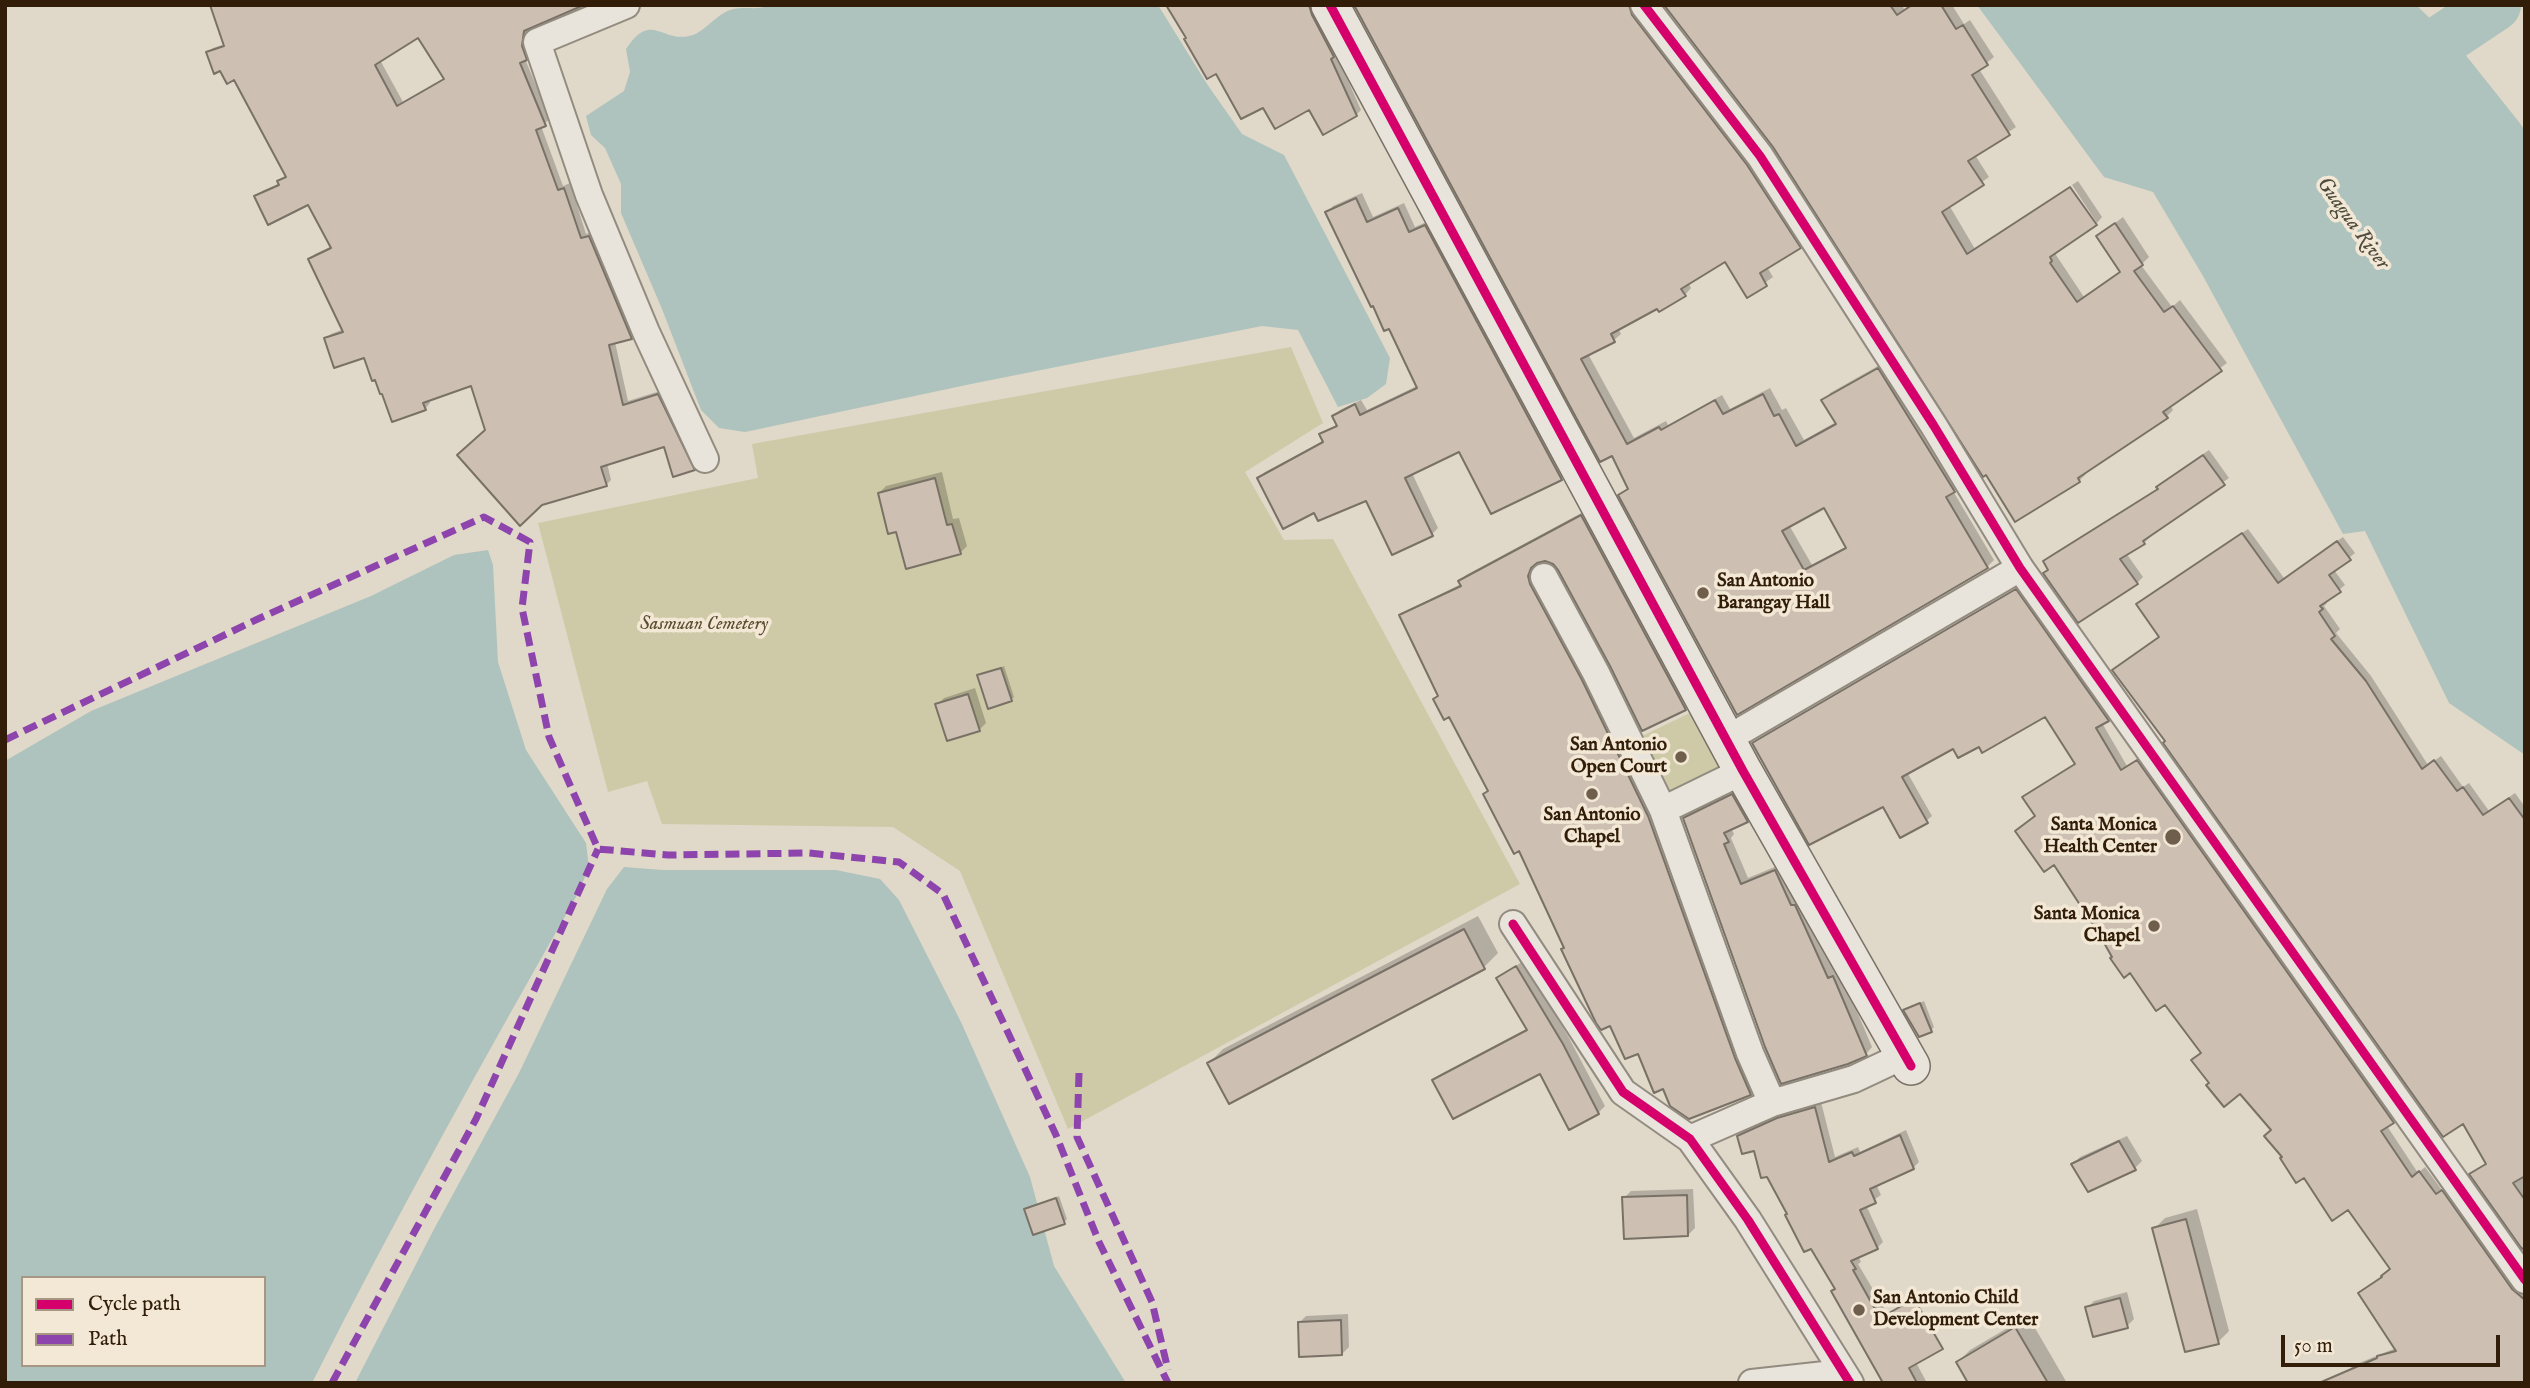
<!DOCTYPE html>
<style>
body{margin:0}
#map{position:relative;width:2530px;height:1388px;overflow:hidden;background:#e0d8c8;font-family:"IM FELL English",serif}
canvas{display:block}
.frame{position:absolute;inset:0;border:7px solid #311d08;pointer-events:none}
.legend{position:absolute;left:21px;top:1276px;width:245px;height:91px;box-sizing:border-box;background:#f2e8d5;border:2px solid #a59783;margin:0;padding:9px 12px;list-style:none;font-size:21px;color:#311d08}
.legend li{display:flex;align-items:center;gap:14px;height:35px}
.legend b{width:35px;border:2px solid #a59783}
.scale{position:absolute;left:2281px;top:1335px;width:219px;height:32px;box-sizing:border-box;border:4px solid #311d08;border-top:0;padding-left:9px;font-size:21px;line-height:24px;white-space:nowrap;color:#311d08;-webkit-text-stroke:5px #f2e8d5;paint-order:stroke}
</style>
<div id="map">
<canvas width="2530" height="1388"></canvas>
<div class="frame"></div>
<ul class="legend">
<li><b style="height:9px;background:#d6006c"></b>Cycle path</li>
<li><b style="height:9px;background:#8e44ad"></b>Path</li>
</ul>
<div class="scale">50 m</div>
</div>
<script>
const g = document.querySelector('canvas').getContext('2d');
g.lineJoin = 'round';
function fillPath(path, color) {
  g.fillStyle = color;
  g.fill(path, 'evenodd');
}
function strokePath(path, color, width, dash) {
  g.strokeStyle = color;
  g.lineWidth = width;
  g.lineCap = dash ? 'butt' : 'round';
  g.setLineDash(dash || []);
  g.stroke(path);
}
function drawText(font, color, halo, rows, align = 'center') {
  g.font = font + ' "IM FELL English",serif';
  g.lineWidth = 7;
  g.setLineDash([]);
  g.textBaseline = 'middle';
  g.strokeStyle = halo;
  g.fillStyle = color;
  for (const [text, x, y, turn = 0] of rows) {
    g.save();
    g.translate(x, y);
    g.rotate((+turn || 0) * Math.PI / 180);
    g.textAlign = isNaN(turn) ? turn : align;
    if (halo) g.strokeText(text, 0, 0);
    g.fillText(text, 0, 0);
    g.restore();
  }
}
fillPath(new Path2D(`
 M 1291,347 L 1323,423 L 1245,472 L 1284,540 L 1333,539 L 1520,884 L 1068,1129 L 960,871 L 893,827 L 662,824 L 647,781 L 608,792 L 538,523 L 758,478 L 752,444 Z
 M 1694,711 L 1725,774 L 1668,802 L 1636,739 Z`), '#cecaa7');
fillPath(new Path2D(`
 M 771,5 L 1158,5 L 1207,84 L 1242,134 L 1284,155 L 1390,358 L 1386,384 L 1367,398 L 1338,407 L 1298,330 L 1262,326 L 971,384 L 745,432 L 719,428 L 701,410 L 662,309 L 621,213 L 621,184 L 605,148 L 591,135 L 586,116 L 624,91 L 630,72 L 626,49 C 652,9 662,45 693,35 C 707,30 718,12 734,9 C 748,6 756,11 771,5 Z
 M 1977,5 L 2416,5 L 2456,43 L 2519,122 L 2525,131 L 2525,755 L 2449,703 L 2365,531 L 2343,534 L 2203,276 L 2153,192 L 2104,177 Z
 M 488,550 L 493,565 L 498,662 L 526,750 L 586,843 L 589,868 L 576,897 C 485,1057 395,1218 312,1383 L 5,1383 L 5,761 L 91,711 L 371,596 L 454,555 ZM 23,1278 L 264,1278 L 264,1365 L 23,1365 Z
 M 624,867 L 663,870 L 836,870 L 880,879 L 899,900 L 961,1022 L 1030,1177 L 1054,1266 L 1126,1383 L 355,1383 L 433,1231 L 519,1073 L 607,889 Z`), '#aec3bd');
fillPath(new Path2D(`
 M 1168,5 L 1315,5 L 1361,110 L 1356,115 L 1310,108 L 1264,105 L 1217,72 Z
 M 1356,5 L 1637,5 L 1806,240 L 1800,247 L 1767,267 L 1773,277 L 1748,295 L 1726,260 L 1688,282 L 1691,288 L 1685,295 L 1618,328 L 1621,334 L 1614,340 L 1588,354 L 1634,438 L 1666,421 L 1668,425 L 1722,395 L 1730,409 L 1770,388 L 1782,410 L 1786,408 L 1804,440 L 1836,422 L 1824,400 L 1830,393 L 1885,362 L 1961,483 L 1953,491 L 1994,560 L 1987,567 L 1737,713 L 1620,495 L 1629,487 L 1612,454 ZM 1825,506 L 1847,546 L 1812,565 L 1789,525 Z
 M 1863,5 L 1902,5 L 1904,9 L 1910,5 L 1952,5 L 1964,24 L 1970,20 L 1994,57 L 1979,69 L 2016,127 L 1975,155 L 1989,177 L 1949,205 L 1975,249 L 2069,187 L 2094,225 L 2057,251 L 2056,255 L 2084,297 L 2121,271 L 2098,236 L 2123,217 L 2149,257 L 2141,265 L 2172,307 L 2180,300 L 2227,363 L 2170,405 L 2173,410 L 2166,417 L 2085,472 L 2086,474 L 2079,481 L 1774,145 Z
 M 528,27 L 526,40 L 531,53 L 525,59 L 550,119 L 541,126 L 563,186 L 570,183 L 586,234 L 594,231 L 636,332 L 631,337 L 615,342 L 628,401 L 663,390 L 699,464 L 694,469 L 665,445 L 607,463 L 611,480 L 606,485 L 487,430 L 473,384 L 429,399 L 430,403 L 425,409 L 383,391 L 365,356 L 326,339 L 331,334 L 344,329 L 310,259 L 315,254 L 332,246 L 309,203 L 256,197 L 262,191 L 280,183 L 287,175 L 235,78 L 208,53 L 213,48 L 225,44 ZM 419,35 L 445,78 L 403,102 L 380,60 Z
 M 2078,181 L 2102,217 L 2097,223 L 2072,185 Z
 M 1362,193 L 1373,217 L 1404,203 L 1415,227 L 1431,220 L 1567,473 L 1561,479 L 1492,512 L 1460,449 L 1412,473 L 1438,528 L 1432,534 L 1367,498 L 1314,511 L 1259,478 L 1265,472 L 1324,441 L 1321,435 L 1338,424 L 1334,416 L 1340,410 L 1361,400 L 1367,410 L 1417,386 L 1389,327 L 1327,212 L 1333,206 Z
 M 2209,450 L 2229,478 L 2149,535 L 2150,537 L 2144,543 L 2126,553 L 2143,577 L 2137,583 L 2049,569 L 2045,561 L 2051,555 L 2159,488 L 2164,481 Z
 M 942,472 L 953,519 L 959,518 L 967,546 L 960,553 L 879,493 L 886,486 Z
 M 1587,510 L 1691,703 L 1685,709 L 1643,729 L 1559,568 L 1545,560 L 1536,561 L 1535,577 L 1654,810 L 1756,1087 L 1750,1093 L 1664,1087 L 1639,1052 L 1611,1024 L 1566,947 L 1520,849 L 1439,695 L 1402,616 L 1408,610 L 1461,584 L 1460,581 L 1466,575 Z
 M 2248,529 L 2284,578 L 2343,537 L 2355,553 L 2334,570 L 2345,585 L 2325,601 L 2327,603 L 2324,606 L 2340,629 L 2336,633 L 2371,676 L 2428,765 L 2441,756 L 2463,787 L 2469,783 L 2489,811 L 2515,793 L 2525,807 L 2525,1249 L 2472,1175 L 2488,1163 L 2160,636 L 2144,599 Z
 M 2022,585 L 2113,714 L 2102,723 L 2127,766 L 2143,755 L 2399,1116 L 2387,1126 L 2418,1173 L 2425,1167 L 2442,1190 L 2448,1186 L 2525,1288 L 2525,1383 L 2348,1371 L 2354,1365 L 2396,1348 L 2384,1276 L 2392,1268 L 2349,1208 L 2304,1175 L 2284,1157 L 2273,1130 L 2241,1092 L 2211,1083 L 2203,1052 L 2166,1003 L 2114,956 L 2025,797 L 2077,763 L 2046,714 L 1979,745 L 1953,746 L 1907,772 L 1932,816 L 1926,821 L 1884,805 L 1754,743 L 1759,738 Z
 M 1004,666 L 1014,697 L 1011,700 L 979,676 Z
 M 975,688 L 986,723 L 979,730 L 937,705 L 944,698 Z
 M 1739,788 L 1754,814 L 1747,821 L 1731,828 L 1734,834 L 1731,838 L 1748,878 L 1782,864 L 1802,899 L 1835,973 L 1840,971 L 1872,1047 L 1866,1054 L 1685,818 L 1691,812 Z
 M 1478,916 L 1498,953 L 1484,967 L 1230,1101 L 1209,1063 L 1223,1049 Z
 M 1523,961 L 1569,1038 L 1605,1106 L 1598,1113 L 1541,1072 L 1435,1080 L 1441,1074 L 1528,1028 L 1498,979 Z
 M 1924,1001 L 1934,1027 L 1931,1030 L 1905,1010 Z
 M 1821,1102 L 1835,1157 L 1858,1147 L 1860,1152 L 1906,1130 L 1919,1162 L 1913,1168 L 1876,1184 L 1881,1195 L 1866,1205 L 1883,1242 L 1877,1248 L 1858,1256 L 1861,1262 L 1858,1264 L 1887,1313 L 1889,1312 L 1927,1383 L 1885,1383 L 1836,1289 L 1789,1214 L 1755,1149 L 1739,1136 L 1745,1130 L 1785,1112 Z
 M 2127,1136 L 2142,1161 L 2135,1168 L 2089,1190 L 2073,1164 L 2080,1157 Z
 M 1693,1189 L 1695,1228 L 1688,1235 L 1624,1198 L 1631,1191 Z
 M 1059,1196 L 1067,1219 L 1064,1222 L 1026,1210 Z
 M 2197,1209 L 2229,1331 L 2218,1342 L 2154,1229 L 2165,1218 Z
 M 2127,1292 L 2134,1319 L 2127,1326 L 2087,1308 L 2094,1301 Z
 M 1348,1314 L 1349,1347 L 1342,1354 L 1299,1323 L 1306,1316 Z
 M 2028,1316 L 2067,1383 L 1970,1383 L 1958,1362 L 1970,1350 Z`), '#0003');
strokePath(new Path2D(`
 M 2390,75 L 2495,5`), '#aec3bd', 52);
const building = new Path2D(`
 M 210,5 L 584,5 L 524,31 L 522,46 L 527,60 L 520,63 L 546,126 L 536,130 L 558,190 L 564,188 L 581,238 L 589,236 L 632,339 L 609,345 L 623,405 L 658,394 L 695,470 L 673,477 L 664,447 L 601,467 L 607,486 L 542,505 L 520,526 L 457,455 L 485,430 L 471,386 L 423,403 L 426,410 L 392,422 L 382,394 L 380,394 L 375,380 L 372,381 L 364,358 L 334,368 L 324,338 L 343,332 L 308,259 L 331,248 L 308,205 L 268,225 L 254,196 L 279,185 L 277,181 L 286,177 L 234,80 L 227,84 L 220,71 L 214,74 L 206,52 L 224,46 ZM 418,38 L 444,79 L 397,106 L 375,65 Z
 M 1166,5 L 1309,5 L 1312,15 L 1334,57 L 1331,59 L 1357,116 L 1323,135 L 1309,110 L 1275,129 L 1263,108 L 1241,119 L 1216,74 L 1207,79 L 1184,39 L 1186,38 Z
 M 1354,5 L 1629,5 L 1632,15 L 1747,165 L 1801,248 L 1760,273 L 1767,286 L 1747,298 L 1725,262 L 1681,289 L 1686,296 L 1659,312 L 1657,309 L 1611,334 L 1615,342 L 1581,359 L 1627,444 L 1659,427 L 1661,430 L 1715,400 L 1723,414 L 1763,394 L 1774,416 L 1779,414 L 1796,446 L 1836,424 L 1821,400 L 1878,368 L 1955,492 L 1946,497 L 1988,568 L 1737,715 L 1618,495 L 1628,489 L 1612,456 L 1600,462 ZM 1824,508 L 1846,548 L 1804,570 L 1782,531 Z
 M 1664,5 L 1890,5 L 1897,15 L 1912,5 L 1941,5 L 1956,29 L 1963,25 L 1988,65 L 1972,75 L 2010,135 L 1968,161 L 1984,185 L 1942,212 L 1967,254 L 2070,187 L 2097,225 L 2050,257 L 2052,261 L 2050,263 L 2077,302 L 2120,272 L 2096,236 L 2115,223 L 2143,265 L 2134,271 L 2164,312 L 2173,306 L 2222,371 L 2163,412 L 2168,418 L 2078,478 L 2080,482 L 2015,522 L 1986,475 L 1983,477 L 1773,147 Z
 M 1356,198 L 1367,222 L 1398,208 L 1409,232 L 1425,225 L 1562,480 L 1491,514 L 1459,452 L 1405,478 L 1433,536 L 1392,555 L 1366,501 L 1318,521 L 1314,513 L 1283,529 L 1257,478 L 1323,442 L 1319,434 L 1337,426 L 1332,416 L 1355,404 L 1360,415 L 1417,388 L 1389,329 L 1384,331 L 1373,306 L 1371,307 L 1325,212 Z
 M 2203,455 L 2225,485 L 2143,541 L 2145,544 L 2120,559 L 2138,584 L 2078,623 L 2043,573 L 2048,570 L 2043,561 L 2158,489 L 2156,487 Z
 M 935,478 L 947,525 L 952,524 L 961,554 L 906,569 L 896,532 L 888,534 L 878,493 Z
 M 1581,515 L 1686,710 L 1642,731 L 1610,666 L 1558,570 L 1553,564 L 1545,561 L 1537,563 L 1531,568 L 1528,576 L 1530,584 L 1582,680 L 1648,816 L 1735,1058 L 1751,1095 L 1689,1119 L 1670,1106 L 1663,1089 L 1654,1093 L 1638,1054 L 1625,1059 L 1610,1026 L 1601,1030 L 1596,1023 L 1561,949 L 1564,948 L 1519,851 L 1514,854 L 1483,794 L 1488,791 L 1449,717 L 1444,720 L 1433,699 L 1438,696 L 1399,615 L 1461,586 L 1458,581 Z
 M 2242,533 L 2278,583 L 2337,541 L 2351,560 L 2329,575 L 2341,592 L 2320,606 L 2323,609 L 2319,612 L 2335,636 L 2331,639 L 2366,681 L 2422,769 L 2434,760 L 2457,791 L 2463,787 L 2483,815 L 2509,798 L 2525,820 L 2525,1176 L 2513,1183 L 2525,1200 L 2525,1247 L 2522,1249 L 2469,1174 L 2486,1164 L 2463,1124 L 2443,1137 L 2163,743 L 2165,741 L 2112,670 L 2159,637 L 2136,604 Z
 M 2016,589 L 2109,721 L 2096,728 L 2121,770 L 2137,760 L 2394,1123 L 2381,1131 L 2412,1177 L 2419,1171 L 2436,1194 L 2442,1190 L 2512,1289 L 2525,1300 L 2525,1383 L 2319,1383 L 2377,1358 L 2377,1356 L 2396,1351 L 2358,1293 L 2382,1277 L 2381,1276 L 2390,1269 L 2348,1210 L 2332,1221 L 2304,1178 L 2296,1183 L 2280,1158 L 2282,1157 L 2264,1136 L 2271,1130 L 2240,1094 L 2224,1107 L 2206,1085 L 2209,1083 L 2191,1060 L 2201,1053 L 2165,1005 L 2156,1011 L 2130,973 L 2124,978 L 2110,958 L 2112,957 L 2099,934 L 2054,865 L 2044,872 L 2015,831 L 2035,816 L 2022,797 L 2075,764 L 2045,717 L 1982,753 L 1979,747 L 1958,758 L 1953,749 L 1902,777 L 1928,823 L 1900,838 L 1883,807 L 1809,845 L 1752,743 Z
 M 1001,668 L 1012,701 L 988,709 L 977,675 Z
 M 968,694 L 980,731 L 947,741 L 935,704 Z
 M 1732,794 L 1748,822 L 1724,833 L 1729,842 L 1724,844 L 1741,884 L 1775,870 L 1791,905 L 1795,905 L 1828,978 L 1833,976 L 1867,1056 L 1848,1064 L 1781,1084 L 1765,1047 L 1683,818 Z
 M 1464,929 L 1485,969 L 1229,1104 L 1207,1063 Z
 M 1516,966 L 1563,1044 L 1599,1114 L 1569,1130 L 1540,1074 L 1453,1119 L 1432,1080 L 1527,1030 L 1496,978 Z
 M 1920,1003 L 1932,1032 L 1919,1037 L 1903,1010 Z
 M 1815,1107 L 1829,1162 L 1852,1152 L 1854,1156 L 1900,1135 L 1914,1169 L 1870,1189 L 1876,1203 L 1860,1210 L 1878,1249 L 1851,1261 L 1856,1269 L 1853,1270 L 1880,1318 L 1914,1299 L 1943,1349 L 1909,1368 L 1917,1383 L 1883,1383 L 1831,1291 L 1835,1289 L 1811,1249 L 1804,1252 L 1785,1215 L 1787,1214 L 1767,1177 L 1761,1178 L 1754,1151 L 1742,1154 L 1737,1136 L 1777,1118 Z
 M 2119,1141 L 2136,1170 L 2088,1192 L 2071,1164 Z
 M 1687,1195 L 1688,1236 L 1624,1239 L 1622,1197 Z
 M 1056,1198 L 1065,1224 L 1033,1235 L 1024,1209 Z
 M 2186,1219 L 2219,1344 L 2185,1352 L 2152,1228 Z
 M 2120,1298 L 2128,1328 L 2093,1337 L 2085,1307 Z
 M 1341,1320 L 1342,1355 L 1299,1357 L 1298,1322 Z
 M 2015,1327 L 2048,1383 L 1968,1383 L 1956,1362 Z`);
fillPath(building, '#cdc0b3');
strokePath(building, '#797166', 2);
const street = new Path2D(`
 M 626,5 L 537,42 L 589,195 L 646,332 L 705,459
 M 1644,5 L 1760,156 L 1934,426 L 2020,568 L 2525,1280
 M 1544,577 L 1596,673 L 1663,810 L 1750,1053 L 1772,1103
 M 1727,739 L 2020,568
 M 1663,810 L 1743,771
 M 1513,924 L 1623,1092 L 1690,1139 L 1748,1220 L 1850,1383
 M 1690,1139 L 1772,1103 L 1854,1079 L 1905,1055
 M 1752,1383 L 1843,1373`);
const secondary = new Path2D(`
 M 1330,5 L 1743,771 L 1911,1066`);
strokePath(street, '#928b7f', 30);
strokePath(secondary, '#797166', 40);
strokePath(street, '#e8e3db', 26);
strokePath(secondary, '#e8e3db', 37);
strokePath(new Path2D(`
 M 5,740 L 260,618 L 484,517 L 530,542 L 522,608 L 549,737 L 598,849 L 668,855 L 809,853 L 899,862 L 943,894 L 1056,1135 L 1099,1242 L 1168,1383
 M 1079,1073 L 1077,1137 L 1152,1302 L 1168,1370
 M 332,1383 L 476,1119 L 598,849`), '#8e44ad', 7, [14, 7]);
strokePath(new Path2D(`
 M 1330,5 L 1743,771 L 1911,1066
 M 1644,5 L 1760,156 L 1934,426 L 2020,568 L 2525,1280
 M 1513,924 L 1623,1092 L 1690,1139 L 1748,1220 L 1850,1383`), '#d6006c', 9);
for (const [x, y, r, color] of [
 [1703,593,7,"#6e5e4b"],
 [1681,757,7,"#6e5e4b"],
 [1592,794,7,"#6e5e4b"],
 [2173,837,9,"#6e5e4b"],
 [2154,926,7,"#6e5e4b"],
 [1859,1310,7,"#6e5e4b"]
]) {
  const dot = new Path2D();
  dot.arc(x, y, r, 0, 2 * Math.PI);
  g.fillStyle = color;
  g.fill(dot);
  strokePath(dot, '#f2e8d5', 2.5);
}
drawText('bold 19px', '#311d08', '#f2e8d5', [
 ["San Antonio",1717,582,"left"],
 ["Barangay Hall",1717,604,"left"],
 ["San Antonio",1667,746],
 ["Open Court",1667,768],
 ["San Antonio",1592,816,"center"],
 ["Chapel",1592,838,"center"],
 ["Santa Monica",2157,826],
 ["Health Center",2157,848],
 ["Santa Monica",2140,915],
 ["Chapel",2140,937],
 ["San Antonio Child",1873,1299,"left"],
 ["Development Center",1873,1321,"left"]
], 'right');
drawText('italic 19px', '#5c4d30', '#f2e8d5', [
 ["Sasmuan Cemetery",704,625]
]);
drawText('italic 21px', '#504c3d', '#f2e8d5', [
 ["Guagua River",2352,224,54]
]);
</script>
